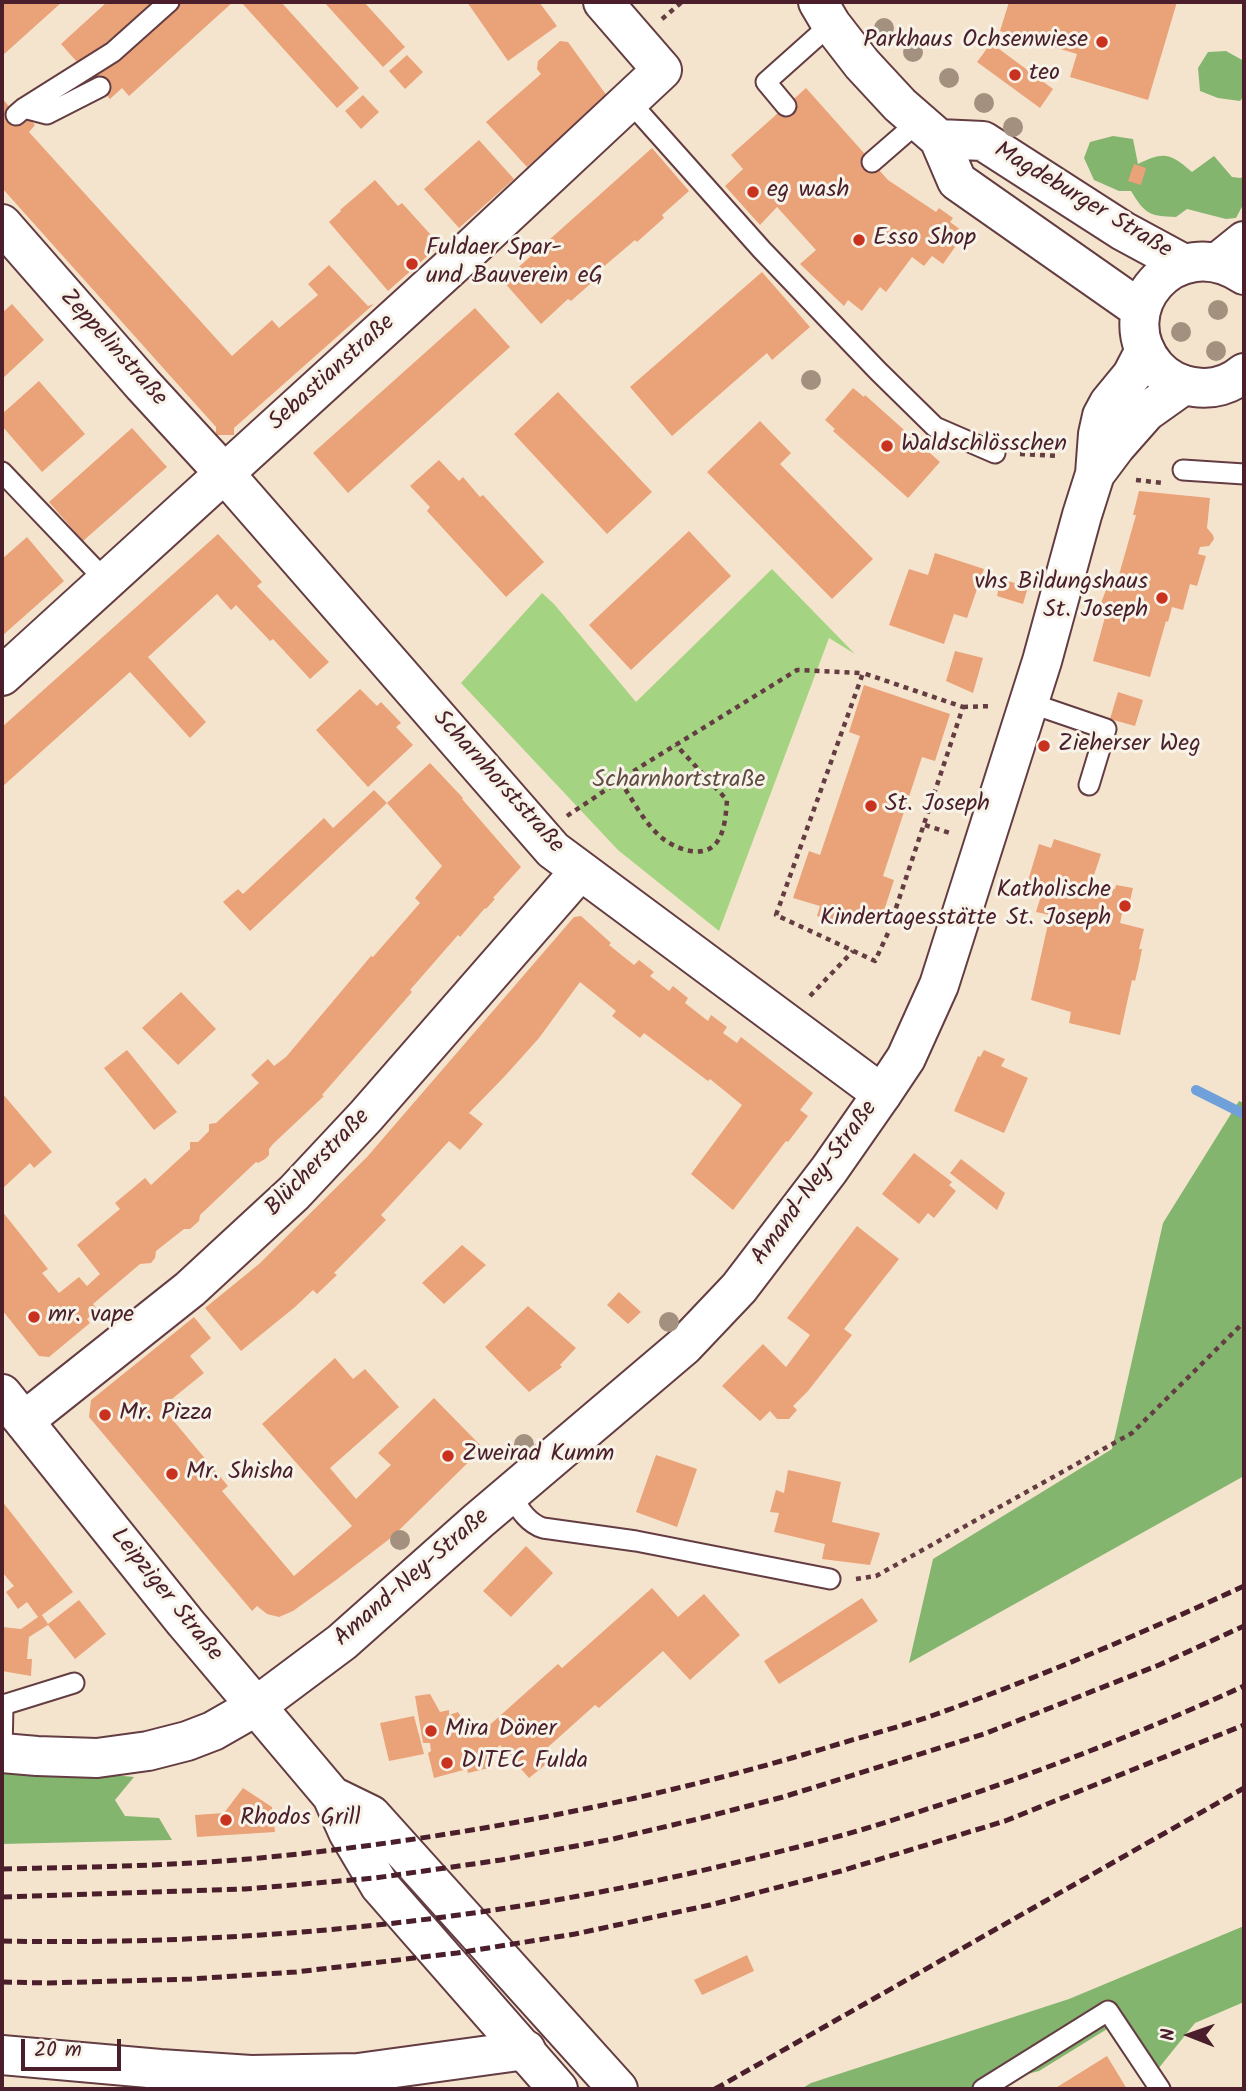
<!DOCTYPE html>
<meta charset="utf-8">
<style>
body{margin:0}
#map{position:relative;width:1246px;height:2091px;overflow:hidden;background:#f5e4cd;font-family:Kalam,sans-serif}
canvas{display:block}
.frame{position:absolute;inset:0;border:4px solid #4a1f2b;pointer-events:none}
.north{position:absolute;left:1155px;top:2000px;width:70px;height:70px;-webkit-text-stroke:5px #f7f3e8;paint-order:stroke;rotate:271deg;font-size:19px;font-weight:700;line-height:28px;text-align:center;color:#4a1f2b}
.north::after{content:'';display:block;margin:auto;width:24px;height:32px;background:#4a1f2b;clip-path:polygon(50% 0,100% 100%,50% 72%,0 100%)}
.scale{position:absolute;left:21px;top:2039px;width:100px;height:32px;box-sizing:border-box;border:4px solid #4a1f2b;border-top:0;padding-left:9px;font-size:21px;line-height:24px;white-space:nowrap;color:#4a1f2b;-webkit-text-stroke:5px #f7f3e8;paint-order:stroke}
</style>
<div id="map">
<canvas width="1246" height="2091"></canvas>
<div class="frame"></div>
<div class="north">N</div>
<div class="scale">20 m</div>
</div>
<script>
const g = document.querySelector('canvas').getContext('2d');
g.lineJoin = 'round';
function fillPath(path, color) {
  g.fillStyle = color;
  g.fill(path, 'evenodd');
}
function strokePath(path, color, width, dash) {
  g.strokeStyle = color;
  g.lineWidth = width;
  g.lineCap = dash ? 'butt' : 'round';
  g.setLineDash(dash || []);
  g.stroke(path);
}
function drawText(font, color, halo, rows, align = 'center') {
  g.font = font + ' Kalam,sans-serif';
  g.lineWidth = 6;
  g.setLineDash([]);
  g.textBaseline = 'middle';
  g.strokeStyle = halo;
  g.fillStyle = color;
  for (const [text, x, y, turn = 0] of rows) {
    g.save();
    g.translate(x, y);
    g.rotate((+turn || 0) * Math.PI / 180);
    g.textAlign = isNaN(turn) ? turn : align;
    if (halo) g.strokeText(text, 0, 0);
    g.fillText(text, 0, 0);
    g.restore();
  }
}
fillPath(new Path2D(`
 M 772,569 L 855,654 L 829,638 L 719,931 L 618,850 L 461,683 L 542,593 L 554,604 L 636,702 Z`), '#a4d381');
fillPath(new Path2D(`
 M 1226,51 L 1244,61 L 1244,96 L 1240,101 L 1218,98 L 1200,91 L 1198,68 L 1208,52 Z
 M 1113,136 L 1133,139 L 1138,164 C 1164,151 1170,153 1192,172 L 1214,156 L 1232,177 L 1241,178 L 1244,175 L 1244,203 L 1236,218 L 1226,219 L 1187,209 L 1176,217 C 1149,216 1145,214 1131,191 L 1119,191 L 1094,180 L 1084,158 L 1090,142 Z
 M 1239,1101 L 1244,1103 L 1244,1476 L 909,1663 L 933,1559 L 1112,1449 L 1163,1223 Z
 M 2,1764 L 134,1777 L 115,1800 L 125,1816 L 159,1818 L 172,1840 L 2,1844 Z
 M 1244,1926 L 1244,2002 L 1195,2023 L 1158,2069 L 1107,2029 L 1039,2071 L 970,2089 L 801,2089 L 811,2083 L 1069,1999 Z`), '#83b56f');
strokePath(new Path2D(`
 M 1196,1090 L 1244,1114`), '#70a0da', 10);
fillPath(new Path2D(`
 M 2,2 L 62,2 L 2,56 Z
 M 107,2 L 233,2 L 129,96 L 122,88 L 110,99 L 61,44 Z
 M 241,2 L 281,2 L 359,88 L 337,108 Z
 M 324,2 L 364,2 L 405,47 L 383,67 Z
 M 467,2 L 539,2 L 557,26 L 508,61 Z
 M 1009,2 L 1177,2 L 1148,100 L 1070,77 L 1077,54 L 1000,31 Z
 M 560,41 L 568,42 L 607,96 L 527,167 L 486,122 L 541,74 L 537,69 L 538,61 Z
 M 991,43 L 1053,89 L 1040,108 L 977,62 Z
 M 407,55 L 423,72 L 405,89 L 389,71 Z
 M 806,88 L 888,180 L 936,212 L 939,208 L 953,218 L 950,222 L 965,233 L 943,264 L 932,256 L 924,266 L 912,257 L 886,292 L 880,287 L 862,311 L 848,300 L 844,306 L 800,264 L 816,250 L 777,207 L 760,225 L 725,186 L 743,169 L 731,155 Z
 M 363,95 L 379,112 L 361,129 L 345,111 Z
 M 2,98 L 16,115 L 23,111 L 35,125 L 29,132 L 232,356 L 272,320 L 279,328 L 318,295 L 308,284 L 329,265 L 368,306 L 374,304 L 234,428 L 234,435 L 216,435 L 216,427 L 2,188 Z
 M 479,140 L 514,179 L 459,228 L 424,189 Z
 M 652,148 L 689,191 L 662,215 L 664,218 L 637,242 L 635,240 L 595,274 L 598,277 L 571,301 L 568,299 L 541,324 L 503,281 Z
 M 1134,164 L 1146,168 L 1141,185 L 1128,181 Z
 M 375,180 L 398,206 L 402,203 L 440,245 L 388,291 L 329,222 L 341,211 L 340,210 Z
 M 762,272 L 810,327 L 772,360 L 767,353 L 672,436 L 630,387 Z
 M 12,304 L 44,340 L 2,379 L 2,313 Z
 M 475,308 L 510,347 L 348,493 L 313,453 Z
 M 39,381 L 85,434 L 42,472 L 2,426 L 2,414 Z
 M 853,388 L 864,397 L 865,395 L 940,462 L 908,498 L 833,431 L 835,429 L 825,420 Z
 M 558,392 L 652,492 L 607,534 L 514,434 Z
 M 760,421 L 791,453 L 780,464 L 873,559 L 832,599 L 707,472 Z
 M 132,428 L 167,467 L 83,541 L 49,502 Z
 M 439,460 L 459,481 L 463,477 L 480,497 L 483,495 L 544,562 L 506,597 L 427,511 L 430,507 L 410,486 Z
 M 1139,491 L 1210,498 L 1207,528 L 1213,535 L 1214,539 L 1209,546 L 1200,547 L 1198,554 L 1206,556 L 1197,586 L 1190,584 L 1183,610 L 1172,607 L 1168,622 L 1166,621 L 1150,677 L 1093,661 L 1108,606 L 1101,603 L 1106,590 L 1112,592 L 1113,589 L 1115,589 L 1136,515 L 1133,515 Z
 M 689,531 L 731,576 L 631,670 L 589,625 Z
 M 218,534 L 262,582 L 257,586 L 329,662 L 310,679 L 273,639 L 270,641 L 236,605 L 231,610 L 217,594 L 148,657 L 206,722 L 190,738 L 130,672 L 2,787 L 2,727 Z
 M 27,537 L 64,581 L 2,636 L 2,559 Z
 M 935,553 L 984,569 L 967,618 L 954,614 L 944,644 L 889,625 L 909,569 L 928,575 Z
 M 1001,579 L 1028,587 L 1023,604 L 997,596 Z
 M 955,651 L 983,658 L 973,693 L 946,681 Z
 M 864,685 L 950,714 L 935,761 L 922,757 L 883,876 L 894,880 L 879,926 L 852,917 L 849,927 L 817,916 L 820,906 L 793,898 L 809,851 L 820,855 L 860,736 L 849,732 Z
 M 360,689 L 377,706 L 381,702 L 401,723 L 396,727 L 413,745 L 368,787 L 316,730 Z
 M 1118,692 L 1143,700 L 1135,726 L 1110,719 Z
 M 430,763 L 463,798 L 462,799 L 521,867 L 493,898 L 495,899 L 486,909 L 485,908 L 460,937 L 458,935 L 410,990 L 412,992 L 322,1095 L 324,1096 L 273,1144 L 269,1149 L 269,1155 L 265,1159 L 258,1163 L 256,1162 L 200,1215 L 199,1221 L 190,1229 L 184,1229 L 156,1251 L 155,1258 L 151,1263 L 140,1264 L 93,1304 L 98,1310 L 87,1319 L 90,1323 L 49,1357 L 39,1356 L 2,1310 L 2,1211 L 48,1269 L 42,1273 L 59,1293 L 79,1277 L 87,1286 L 100,1274 L 77,1245 L 120,1209 L 115,1203 L 145,1178 L 151,1185 L 190,1149 L 190,1142 L 198,1142 L 209,1131 L 209,1124 L 216,1123 L 259,1083 L 251,1075 L 268,1059 L 274,1066 L 286,1057 L 371,956 L 373,957 L 420,903 L 415,898 L 442,866 L 387,803 Z
 M 374,790 L 387,803 L 250,931 L 223,902 L 238,889 L 243,894 L 324,818 L 333,828 Z
 M 1054,839 L 1101,854 L 1091,884 L 1115,889 L 1116,885 L 1133,888 L 1128,910 L 1123,909 L 1120,923 L 1144,929 L 1139,949 L 1142,949 L 1139,964 L 1135,981 L 1132,980 L 1120,1035 L 1069,1023 L 1071,1012 L 1031,1000 L 1050,915 L 1036,912 L 1040,899 L 1024,894 L 1039,844 L 1051,848 Z
 M 581,916 L 611,943 L 609,945 L 634,965 L 639,960 L 654,972 L 650,976 L 669,991 L 673,986 L 688,998 L 685,1003 L 708,1021 L 711,1015 L 727,1027 L 723,1033 L 737,1043 L 741,1037 L 813,1093 L 800,1110 L 808,1116 L 788,1142 L 786,1141 L 733,1210 L 691,1174 L 742,1105 L 710,1079 L 708,1081 L 644,1033 L 640,1038 L 612,1016 L 616,1011 L 580,982 L 539,1038 L 505,1076 L 469,1113 L 483,1124 L 460,1150 L 449,1141 L 381,1215 L 386,1220 L 334,1273 L 337,1275 L 317,1294 L 313,1290 L 295,1307 L 241,1351 L 205,1308 L 259,1264 L 367,1157 L 574,917 Z
 M 181,992 L 216,1029 L 178,1065 L 142,1028 Z
 M 127,1050 L 177,1112 L 154,1130 L 104,1068 Z
 M 984,1050 L 1005,1059 L 1001,1066 L 1028,1078 L 1004,1133 L 954,1111 L 978,1056 L 980,1057 Z
 M 2,1093 L 52,1152 L 34,1168 L 30,1163 L 2,1189 Z
 M 914,1153 L 952,1182 L 949,1185 L 956,1191 L 934,1218 L 928,1213 L 919,1224 L 882,1194 Z
 M 961,1159 L 1005,1193 L 997,1210 L 950,1173 Z
 M 857,1226 L 899,1259 L 844,1329 L 852,1335 L 808,1391 L 793,1406 L 797,1410 L 789,1419 L 777,1419 L 770,1411 L 760,1421 L 722,1386 L 763,1344 L 786,1367 L 810,1335 L 787,1318 Z
 M 462,1245 L 486,1265 L 444,1304 L 422,1283 Z
 M 619,1292 L 641,1312 L 628,1324 L 607,1305 Z
 M 528,1306 L 576,1348 L 560,1365 L 562,1367 L 529,1392 L 485,1347 Z
 M 194,1317 L 211,1338 L 190,1356 L 204,1373 L 162,1407 L 228,1486 L 222,1491 L 294,1576 L 352,1526 L 262,1424 L 335,1358 L 353,1379 L 365,1369 L 399,1407 L 330,1468 L 356,1499 L 391,1465 L 378,1453 L 434,1398 L 483,1448 L 392,1537 L 336,1580 L 293,1611 L 279,1617 L 267,1614 L 257,1606 L 252,1611 L 89,1417 L 91,1400 Z
 M 656,1455 L 697,1469 L 677,1527 L 636,1512 Z
 M 788,1470 L 841,1482 L 832,1522 L 880,1533 L 870,1565 L 822,1559 L 825,1544 L 774,1532 L 779,1513 L 770,1512 L 776,1490 L 784,1493 Z
 M 2,1501 L 73,1592 L 42,1615 L 48,1624 L 79,1600 L 106,1634 L 75,1659 L 48,1625 L 29,1637 L 27,1659 L 32,1659 L 31,1676 L 2,1671 L 2,1627 L 21,1629 L 38,1617 L 27,1602 L 18,1609 L 6,1592 L 14,1586 L 2,1572 Z
 M 526,1546 L 553,1573 L 511,1617 L 483,1591 Z
 M 652,1588 L 678,1617 L 704,1594 L 740,1635 L 690,1680 L 663,1651 L 599,1708 L 595,1705 L 547,1748 L 555,1757 L 529,1778 L 500,1745 L 487,1757 L 493,1767 L 468,1773 L 467,1769 L 434,1778 L 428,1753 L 431,1751 L 430,1743 L 423,1743 L 415,1696 L 430,1694 L 440,1712 L 449,1710 L 449,1715 L 458,1712 L 475,1738 L 558,1664 L 562,1668 Z
 M 862,1598 L 878,1621 L 779,1684 L 764,1661 Z
 M 414,1716 L 424,1754 L 389,1761 L 380,1723 Z
 M 243,1788 L 272,1807 L 275,1832 L 197,1837 L 195,1815 L 224,1813 Z
 M 747,1955 L 754,1971 L 702,1995 L 694,1980 Z
 M 1107,2056 L 1127,2089 L 1054,2089 Z`), '#eaa279');
const service = new Path2D(`
 M 630,102 L 762,250 L 878,371 L 935,427 L 995,453
 M 786,106 L 766,82 L 831,24
 M 24,108 L 47,114 L 100,87
 M 16,115 L 24,108 L 113,52 L 169,2
 M 872,162 L 918,122
 M 1183,470 L 1244,474
 M 2,472 L 106,581
 M 1030,703 L 1106,729 L 1089,785
 M 510,1494 C 519,1508 527,1523 543,1528 L 636,1541 L 830,1579
 M 2,1753 L 3,1705 L 74,1683
 M 983,2089 L 1108,2011 L 1160,2089`);
const minor = new Path2D(`
 M 2,224 L 143,385 L 224,473 L 553,850 L 882,1094
 M 2,676 L 464,255 L 662,70 L 603,2
 M 24,1421 L 190,1289 L 294,1193 L 366,1116 L 580,871
 M 2,1753 L 37,1756 L 97,1758 L 148,1751 L 187,1741 L 213,1731 L 255,1707
 M 2,2055 L 160,2069 L 251,2075 L 358,2073 L 526,2050`);
const tertiary = new Path2D(`
 M 1218,262 L 1244,241
 M 1095,474 L 1116,446 L 1146,412 L 1184,385
 M 255,1707 L 342,1642 L 478,1521 L 684,1346 L 739,1288 L 829,1170 L 882,1094 L 906,1058 L 939,985 L 1042,661 L 1082,515 L 1095,474 L 1098,434 L 1102,416 L 1109,403 L 1132,375 L 1145,350`);
const secondary = new Path2D(`
 M 818,2 L 831,24 L 862,64 L 900,105 L 939,139 L 957,181 L 1141,310
 M 939,139 L 983,141 L 1123,231 L 1184,264
 M 1244,275 C 1175,229 1107,311 1156,367 C 1166,378 1179,385 1194,387 C 1212,390 1230,385 1244,373
 M 2,1394 L 185,1622 L 332,1796 L 348,1832 L 380,1886 L 558,2089
 M 332,1796 L 371,1815 L 618,2089`);
strokePath(service, '#643d43', 23);
strokePath(minor, '#643d43', 42);
strokePath(tertiary, '#643d43', 42);
strokePath(secondary, '#643d43', 42);
strokePath(new Path2D(`
 M 662,19 L 682,2
 M 1020,454 L 1060,456
 M 1136,480 L 1163,483
 M 963,707 L 992,706
 M 620,781 C 633,800 644,823 662,838 C 676,849 704,860 717,842 C 725,831 726,813 727,800 L 676,745
 M 567,816 L 640,767 L 797,670 L 862,673
 M 925,825 L 950,833
 M 888,933 L 875,961 L 776,915 L 863,673 L 963,707 L 894,914
 M 810,996 L 853,951
 M 856,1579 L 876,1576 L 1132,1433 L 1244,1322`), '#643d43', 4.5, [5, 5]);
strokePath(service, '#fff', 19);
strokePath(minor, '#fff', 38);
strokePath(tertiary, '#fff', 38);
strokePath(secondary, '#fff', 38);
strokePath(new Path2D(`
 M 2,1869 C 88,1867 174,1866 260,1858 C 453,1839 644,1803 829,1747 C 864,1736 900,1727 934,1715 C 1040,1677 1143,1633 1244,1586
 M 2,1897 L 245,1889 L 375,1878 L 501,1860 L 613,1839 L 698,1819 L 783,1797 L 984,1734 L 1159,1665 L 1244,1626
 M 2,1941 C 259,1946 517,1919 766,1855 C 810,1844 854,1833 896,1819 C 1014,1782 1132,1737 1244,1686
 M 2,1982 L 48,1983 L 191,1979 L 296,1972 L 457,1953 L 575,1934 L 710,1905 L 841,1871 L 1005,1821 L 1244,1725
 M 715,2089 L 1244,1788`), '#4a1f2b', 5, [10, 5]);
g.fillStyle = '#a3907f';
for (const [x, y] of [
 [884,28],
 [913,52],
 [949,78],
 [984,103],
 [1013,127],
 [1218,310],
 [1181,332],
 [1216,351],
 [811,380],
 [669,1322],
 [524,1444],
 [400,1540]
]) {
  g.beginPath();
  g.arc(x, y, 10, 0, 2 * Math.PI);
  g.fill();
}
for (const [x, y, r, color] of [
 [1102,42,7,"#c8321e"],
 [1015,75,7,"#c8321e"],
 [753,192,7,"#c8321e"],
 [859,240,7,"#c8321e"],
 [412,264,7,"#c8321e"],
 [887,446,7,"#c8321e"],
 [1162,598,7,"#c8321e"],
 [1044,746,7,"#c8321e"],
 [871,806,7,"#c8321e"],
 [1125,906,7,"#c8321e"],
 [34,1317,7,"#c8321e"],
 [105,1415,7,"#c8321e"],
 [448,1456,7,"#c8321e"],
 [172,1474,7,"#c8321e"],
 [431,1731,7,"#c8321e"],
 [447,1763,7,"#c8321e"],
 [226,1820,7,"#c8321e"]
]) {
  const dot = new Path2D();
  dot.arc(x, y, r, 0, 2 * Math.PI);
  g.fillStyle = color;
  g.fill(dot);
  strokePath(dot, '#f7f3e8', 2.5);
}
drawText('24px', '#4a1f2b', '#f7f3e8', [
 ["Parkhaus Ochsenwiese",1088,42,"right"],
 ["teo",1029,75],
 ["eg wash",767,192],
 ["Esso Shop",873,240],
 ["Fuldaer Spar-",426,250],
 ["und Bauverein eG",426,278],
 ["Waldschlösschen",901,446],
 ["vhs Bildungshaus",1148,584,"right"],
 ["St. Joseph",1148,612,"right"],
 ["Zieherser Weg",1058,746],
 ["St. Joseph",885,806],
 ["Katholische",1111,892,"right"],
 ["Kindertagesstätte St. Joseph",1111,920,"right"],
 ["mr. vape",48,1317],
 ["Mr. Pizza",119,1415],
 ["Zweirad Kumm",462,1456],
 ["Mr. Shisha",186,1474],
 ["Mira Döner",445,1731],
 ["DITEC Fulda",461,1763],
 ["Rhodos Grill",240,1820]
], 'left');
drawText('24px', '#4a1f2b', '#f7f3e8', [
 ["Magdeburger Straße",1082,202,31],
 ["Zeppelinstraße",112,349,48],
 ["Sebastianstraße",333,374,-42],
 ["Scharnhorststraße",497,783,48],
 ["Blücherstraße",319,1164,-46],
 ["Amand-Ney-Straße",816,1184,-54],
 ["Amand-Ney-Straße",413,1579,-41],
 ["Leipziger Straße",165,1596,51]
]);
drawText('24px', '#604c40', '#f7f3e8', [
 ["Scharnhortstraße",679,782]
]);
</script>
